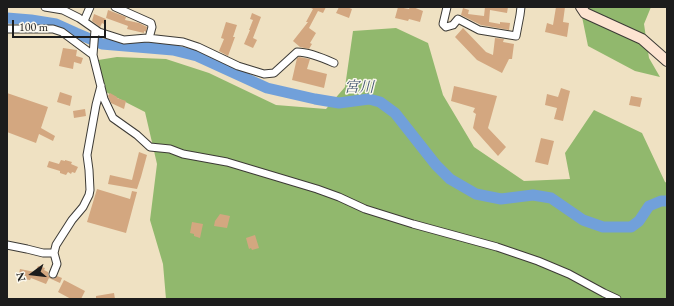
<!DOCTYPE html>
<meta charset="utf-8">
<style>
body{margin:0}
#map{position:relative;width:674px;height:306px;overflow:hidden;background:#efe1c2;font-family:"EB Garamond",serif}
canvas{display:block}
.frame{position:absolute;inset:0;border:8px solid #1c1c1c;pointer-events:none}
.north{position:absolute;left:12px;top:254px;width:40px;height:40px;-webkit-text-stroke:3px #fbf7ec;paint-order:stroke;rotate:255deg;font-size:11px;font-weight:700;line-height:16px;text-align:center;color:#1c1c1c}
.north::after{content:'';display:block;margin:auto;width:14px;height:18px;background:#1c1c1c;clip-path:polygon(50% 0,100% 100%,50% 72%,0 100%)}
.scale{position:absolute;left:12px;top:20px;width:94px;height:18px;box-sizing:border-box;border:2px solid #1c1c1c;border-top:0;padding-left:5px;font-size:12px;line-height:14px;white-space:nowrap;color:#1c1c1c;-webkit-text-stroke:3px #fbf7ec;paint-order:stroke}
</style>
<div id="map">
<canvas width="674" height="306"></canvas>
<div class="frame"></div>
<div class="north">N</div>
<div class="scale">100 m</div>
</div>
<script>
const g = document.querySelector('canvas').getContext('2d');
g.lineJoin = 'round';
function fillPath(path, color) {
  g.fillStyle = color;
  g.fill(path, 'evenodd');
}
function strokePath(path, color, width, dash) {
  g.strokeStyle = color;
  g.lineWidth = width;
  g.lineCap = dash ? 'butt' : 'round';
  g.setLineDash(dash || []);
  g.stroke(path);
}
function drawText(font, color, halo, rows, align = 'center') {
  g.font = font + ' "EB Garamond","Noto Serif JP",serif';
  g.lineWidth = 3;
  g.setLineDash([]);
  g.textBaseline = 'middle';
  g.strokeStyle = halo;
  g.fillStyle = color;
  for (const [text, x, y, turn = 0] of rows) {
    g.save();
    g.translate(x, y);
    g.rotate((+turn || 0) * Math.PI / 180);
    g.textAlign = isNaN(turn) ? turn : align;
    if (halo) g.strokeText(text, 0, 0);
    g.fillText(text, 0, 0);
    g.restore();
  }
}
fillPath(new Path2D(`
 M 580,7 L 651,7 L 644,24 L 649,58 L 660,77 L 635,71 L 588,46 Z
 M 396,28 L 428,43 L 443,95 L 474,147 L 524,181 L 570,179 L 565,153 L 594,110 L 642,133 L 665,182 L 667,183 L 667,299 L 166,299 L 163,264 L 150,220 L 157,164 L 145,112 L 100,89 L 92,61 L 117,57 L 166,59 L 209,73 L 276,105 L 326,109 L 345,87 L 353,31 Z`), '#91b86d');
strokePath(new Path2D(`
 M 7,18 L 31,20 L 56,24 L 76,33 L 102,44 L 173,50 L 197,56 L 267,88 L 315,99 L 339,103 L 369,99 L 380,102 L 395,113 L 436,165 L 450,179 L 476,194 L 501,199 L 533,195 L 551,198 L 583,220 L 603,227 L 631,227 L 639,221 L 649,206 L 661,201 L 667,201`), '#71a0da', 11);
fillPath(new Path2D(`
 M 309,7 L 326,7 L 323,13 L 318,11 L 309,28 L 316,33 L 310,43 L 312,44 L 309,49 L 300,47 L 293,41 L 308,22 L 306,22 L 313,9 Z
 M 339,7 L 347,7 L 352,9 L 349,18 L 336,13 Z
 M 398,7 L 409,9 L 410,7 L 413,7 L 423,11 L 420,22 L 409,19 L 408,21 L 395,18 Z
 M 485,7 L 508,7 L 507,13 L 490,10 L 489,22 L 500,24 L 500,22 L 510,23 L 509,30 L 481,25 L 461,15 L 463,8 L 469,10 L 468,14 L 484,16 Z
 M 556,7 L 565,7 L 563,22 L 569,23 L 567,37 L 545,32 L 547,23 L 553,25 Z
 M 108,10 L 126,17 L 125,20 L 139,23 L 147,27 L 146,32 L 144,31 L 144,33 L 127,29 L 128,26 L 106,18 Z
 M 252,13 L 261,17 L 253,38 L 257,40 L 253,48 L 244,44 L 250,30 L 249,30 L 253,20 L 250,19 Z
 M 94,14 L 106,19 L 104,24 L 102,23 L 100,27 L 92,21 Z
 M 226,22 L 237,25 L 233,37 L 235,37 L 228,56 L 219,51 L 224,39 L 221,38 Z
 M 463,28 L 486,52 L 493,55 L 495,38 L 504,39 L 503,42 L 514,44 L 512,59 L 509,59 L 502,73 L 477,60 L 455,37 Z
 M 63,48 L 77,50 L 76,56 L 83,58 L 81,64 L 74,62 L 73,69 L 59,66 Z
 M 299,57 L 310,59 L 307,69 L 327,74 L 324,88 L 292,80 L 297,58 Z
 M 454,86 L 497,96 L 488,128 L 506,147 L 498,156 L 473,128 L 476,114 L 473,112 L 475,108 L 451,101 Z
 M 561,88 L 570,91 L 563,121 L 554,119 L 557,108 L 545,105 L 547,94 L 558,97 Z
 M 60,92 L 72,96 L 70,106 L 57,102 Z
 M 7,93 L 48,107 L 41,128 L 55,136 L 53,141 L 39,134 L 36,143 L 7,132 Z
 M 110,93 L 117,97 L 117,98 L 126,101 L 124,109 L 111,103 L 108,96 Z
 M 631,96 L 642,98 L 640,107 L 629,105 Z
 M 85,109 L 86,116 L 74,118 L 73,111 Z
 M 541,138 L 554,141 L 548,165 L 535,162 Z
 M 139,152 L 147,155 L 141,177 L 137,189 L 108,184 L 110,175 L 132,180 Z
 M 61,160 L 65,161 L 65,160 L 72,162 L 71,164 L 78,167 L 75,173 L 72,172 L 71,174 L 68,172 L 66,175 L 60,173 L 60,171 L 47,167 L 49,161 L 59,164 Z
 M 97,189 L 130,199 L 132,191 L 137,192 L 126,233 L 87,222 Z
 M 220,214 L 230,216 L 227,228 L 214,226 L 215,221 Z
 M 192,222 L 203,224 L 200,238 L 194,236 L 194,234 L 190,233 Z
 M 255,235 L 259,248 L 252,250 L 251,248 L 249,249 L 246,238 Z
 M 38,266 L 45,268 L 44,270 L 48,272 L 48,275 L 51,278 L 54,279 L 57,276 L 62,278 L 60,283 L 49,278 L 46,284 L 31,278 L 30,280 L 18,278 L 20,269 L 35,272 Z
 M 64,280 L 85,291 L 81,299 L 71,299 L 58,292 Z
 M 114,293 L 115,299 L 96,299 L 96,296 Z`), '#d3a780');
const street = new Path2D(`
 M 45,7 L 63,10 L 79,18 L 99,32 L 124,40 L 147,38 L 183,42 L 198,47 L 238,66 L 264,74 L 274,73 L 297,52 C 309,52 323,58 334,63
 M 115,7 L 151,23 L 152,27 L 149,38
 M 447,7 L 443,24 L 446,27 L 453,25 L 458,19 L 479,30 L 516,36 L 520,15 L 521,7
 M 84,21 L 90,7
 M 7,29 L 53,29 L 62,32 L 93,55 L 104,99 L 113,118 L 137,135 L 150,147 L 170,149 L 183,154 L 227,162 L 317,189 L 339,197 L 365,209 L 413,224 L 497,247 L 538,261 L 569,274 L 604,293 L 617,299
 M 93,55 L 95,30
 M 7,245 L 27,249 L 43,253 L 54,253
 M 53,274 L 57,264 L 54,253 L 56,245 L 72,220 L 83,207 L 89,195 L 90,190 L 89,170 L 87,155 L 96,105 L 101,86`);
const secondary = new Path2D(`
 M 581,7 L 585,13 L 642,39 L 667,61`);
strokePath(street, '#3c3a35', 9);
strokePath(secondary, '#3c3a35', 12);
strokePath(street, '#fff', 7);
strokePath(secondary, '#fde4d1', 10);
drawText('italic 15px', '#425771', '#fbf7ec', [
 ["宮川",359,88]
]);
</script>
